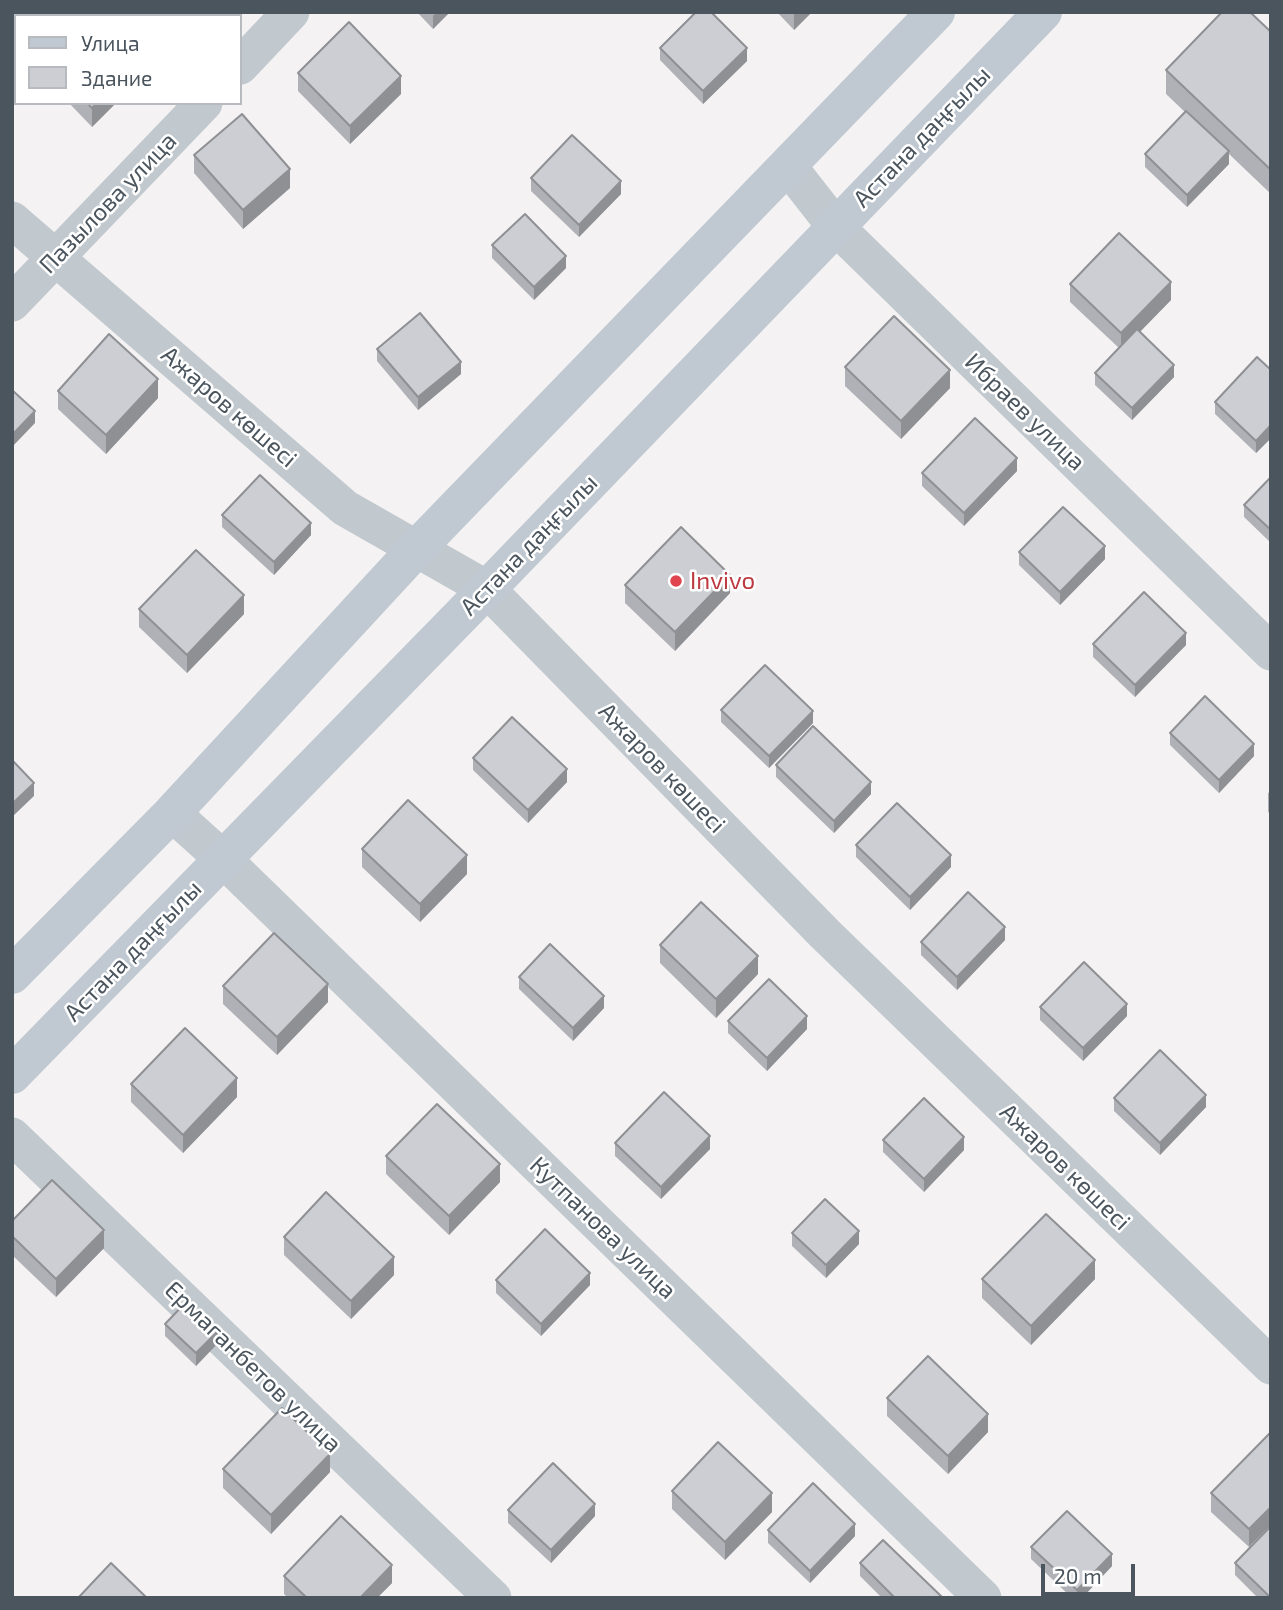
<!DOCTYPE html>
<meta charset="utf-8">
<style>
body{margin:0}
#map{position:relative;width:1283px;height:1610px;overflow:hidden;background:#f4f2f2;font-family:"Exo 2",sans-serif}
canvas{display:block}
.frame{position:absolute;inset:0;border:14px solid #4b555e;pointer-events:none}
.legend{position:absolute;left:14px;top:14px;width:228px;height:91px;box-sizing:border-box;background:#fff;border:2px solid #b7bbbf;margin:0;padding:9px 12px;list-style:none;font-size:21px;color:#4b555e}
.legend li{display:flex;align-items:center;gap:14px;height:35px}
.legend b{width:35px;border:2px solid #b7bbbf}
.scale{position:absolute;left:1041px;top:1564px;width:94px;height:32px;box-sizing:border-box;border:4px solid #4b555e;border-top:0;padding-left:9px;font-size:21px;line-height:24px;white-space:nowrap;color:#4b555e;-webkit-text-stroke:5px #fff;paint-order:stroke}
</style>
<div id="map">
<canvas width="1283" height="1610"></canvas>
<div class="frame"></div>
<ul class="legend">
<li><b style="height:9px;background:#c0c9d2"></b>Улица</li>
<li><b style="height:19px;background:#ccced4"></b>Здание</li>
</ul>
<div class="scale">20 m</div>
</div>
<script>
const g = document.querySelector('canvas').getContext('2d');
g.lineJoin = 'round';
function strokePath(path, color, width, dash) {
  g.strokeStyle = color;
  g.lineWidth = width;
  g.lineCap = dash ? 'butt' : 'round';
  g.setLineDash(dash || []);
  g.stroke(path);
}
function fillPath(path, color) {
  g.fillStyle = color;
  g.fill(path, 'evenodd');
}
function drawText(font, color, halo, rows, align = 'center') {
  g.font = font + ' "Exo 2",sans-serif';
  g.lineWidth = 5;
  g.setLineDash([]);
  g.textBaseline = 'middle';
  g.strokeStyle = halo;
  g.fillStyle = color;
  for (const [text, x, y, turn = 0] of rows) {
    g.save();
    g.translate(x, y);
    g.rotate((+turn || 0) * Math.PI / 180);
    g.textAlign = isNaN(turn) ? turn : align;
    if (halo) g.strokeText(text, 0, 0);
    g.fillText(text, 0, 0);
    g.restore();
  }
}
strokePath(new Path2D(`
 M 240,66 L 291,12
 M 788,166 L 835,226 L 1271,652
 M 12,220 L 345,508 L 487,589 L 825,934 L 1271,1366
 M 12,303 L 204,103
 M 172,813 L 223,859 L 983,1598
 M 12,1136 L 493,1598`), '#c1c9cf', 37);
strokePath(new Path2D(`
 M 12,975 L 172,813 L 417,548 L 936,12
 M 12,1075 L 487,589 L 1043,12`), '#c0c9d2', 38);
fillPath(new Path2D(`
 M 417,12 L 450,12 L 433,29 Z
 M 777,12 L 812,12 L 794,30 Z
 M 1271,32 L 1271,194 L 1229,154 L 1229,164 L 1187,207 L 1145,167 L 1145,154 L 1185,112 L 1166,94 L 1166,70 Z
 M 660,48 L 747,61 L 703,104 L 660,60 Z
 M 298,73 L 401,94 L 350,144 L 298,91 Z
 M 69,103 L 116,103 L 92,127 Z
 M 194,155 L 290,188 L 243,229 L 194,173 Z
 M 531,178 L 621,194 L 579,237 L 531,191 Z
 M 492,245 L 566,268 L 534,300 L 492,258 Z
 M 1070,284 L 1171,300 L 1140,332 L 1174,377 L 1132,420 L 1095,385 L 1095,373 L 1119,348 L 1070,302 Z
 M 377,349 L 461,374 L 418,410 L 377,361 Z
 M 845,367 L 950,388 L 901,439 L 845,386 Z
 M 1271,370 L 1271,438 L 1256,453 L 1215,414 L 1215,402 Z
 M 58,391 L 158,398 L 106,454 L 58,409 Z
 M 1017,471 L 964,526 L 922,486 L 922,473 Z
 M 1271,477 L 1271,543 L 1244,517 L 1244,505 Z
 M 222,515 L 311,535 L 274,575 L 222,527 Z
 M 1019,552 L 1105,559 L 1060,605 L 1019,565 Z
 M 625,585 L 730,593 L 675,651 L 625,603 Z
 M 139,609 L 244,614 L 187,673 L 139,627 Z
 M 1093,644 L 1186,645 L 1135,697 L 1093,657 Z
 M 721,710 L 813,723 L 769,768 L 721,722 Z
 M 1170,733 L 1254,756 L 1219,793 L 1170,745 Z
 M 473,758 L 567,782 L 528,823 L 473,770 Z
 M 776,765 L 871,794 L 834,833 L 776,777 Z
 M 1271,791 L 1271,814 L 1268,812 L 1268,793 Z
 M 856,845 L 951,867 L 910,910 L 856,857 Z
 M 362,849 L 467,874 L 420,922 L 362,867 Z
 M 1005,940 L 957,990 L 921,955 L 921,942 Z
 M 660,945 L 758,974 L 716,1018 L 660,963 Z
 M 519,977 L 604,1008 L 573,1041 L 519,989 Z
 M 223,986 L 328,1002 L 277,1055 L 223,1004 Z
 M 1040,1007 L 1127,1016 L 1083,1061 L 1040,1020 Z
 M 728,1021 L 807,1029 L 767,1071 L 728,1033 Z
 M 131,1084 L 237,1097 L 183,1153 L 131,1102 Z
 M 1114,1098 L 1206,1107 L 1160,1155 L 1114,1111 Z
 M 883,1140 L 964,1150 L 924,1192 L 883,1152 Z
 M 615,1143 L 710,1149 L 661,1199 L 615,1156 Z
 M 386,1156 L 500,1182 L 449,1235 L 386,1174 Z
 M 12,1221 L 104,1248 L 56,1297 L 12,1255 Z
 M 792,1233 L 859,1244 L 826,1278 L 792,1246 Z
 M 284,1237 L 394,1275 L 351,1319 L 284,1255 Z
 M 982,1279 L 1095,1279 L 1031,1345 L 982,1298 Z
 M 496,1280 L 590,1285 L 541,1336 L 496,1293 Z
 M 165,1324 L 218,1343 L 196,1366 L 165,1336 Z
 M 887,1398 L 988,1432 L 948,1474 L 887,1416 Z
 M 1271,1432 L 1249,1547 L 1211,1512 L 1211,1493 Z
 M 223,1469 L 330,1472 L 271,1534 L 223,1488 Z
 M 672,1491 L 772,1512 L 725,1560 L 672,1509 Z
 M 508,1510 L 595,1516 L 551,1563 L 508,1523 Z
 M 768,1530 L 855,1536 L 810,1583 L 768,1543 Z
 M 1031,1547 L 1112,1566 L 1082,1598 L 1072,1598 L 1031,1559 Z
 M 860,1563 L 943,1598 L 882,1598 L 860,1576 Z
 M 1235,1563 L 1271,1598 L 1258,1598 L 1235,1575 Z
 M 284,1576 L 392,1583 L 377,1598 L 288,1598 L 284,1594 Z`), '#afb1b6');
fillPath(new Path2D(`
 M 437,12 L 450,12 L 433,29 L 433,16 Z
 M 794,12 L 812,12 L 794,30 Z
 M 747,48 L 747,61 L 703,104 L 703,91 Z
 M 401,76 L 401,94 L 350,144 L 350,126 Z
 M 97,103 L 116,103 L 92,127 L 92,108 Z
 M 1229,151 L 1229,164 L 1187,207 L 1187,195 Z
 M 290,169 L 290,188 L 243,229 L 243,210 Z
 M 621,181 L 621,194 L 579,237 L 579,225 Z
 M 566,256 L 566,268 L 534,300 L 534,287 Z
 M 1171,282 L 1171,300 L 1121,351 L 1121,333 Z
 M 461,362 L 461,374 L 418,410 L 418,397 Z
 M 1174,365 L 1174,377 L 1132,420 L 1132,408 Z
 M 950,370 L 950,388 L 901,439 L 901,421 Z
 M 158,379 L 158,398 L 106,454 L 106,435 Z
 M 35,411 L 35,423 L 12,447 L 12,435 Z
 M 1271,425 L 1271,438 L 1256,453 L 1256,441 Z
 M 1017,458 L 1017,471 L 964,526 L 964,513 Z
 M 311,523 L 311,535 L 274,575 L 274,562 Z
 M 1105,546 L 1105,559 L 1060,605 L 1060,592 Z
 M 730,575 L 730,593 L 675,651 L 675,632 Z
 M 244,595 L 244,614 L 187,673 L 187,655 Z
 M 1186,633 L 1186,645 L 1135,697 L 1135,685 Z
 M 813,711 L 813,723 L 769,768 L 769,756 Z
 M 1254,744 L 1254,756 L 1219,793 L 1219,780 Z
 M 567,769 L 567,782 L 528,823 L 528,810 Z
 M 871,782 L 871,794 L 834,833 L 834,821 Z
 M 34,783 L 34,796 L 12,817 L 12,804 Z
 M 467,855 L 467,874 L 420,922 L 420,904 Z
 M 951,855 L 951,867 L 910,910 L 910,897 Z
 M 1005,927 L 1005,940 L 957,990 L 957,977 Z
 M 758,956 L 758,974 L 716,1018 L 716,999 Z
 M 328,984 L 328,1002 L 277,1055 L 277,1037 Z
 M 604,996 L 604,1008 L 573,1041 L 573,1028 Z
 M 1127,1004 L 1127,1016 L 1083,1061 L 1083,1048 Z
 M 807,1016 L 807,1029 L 767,1071 L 767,1058 Z
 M 237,1078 L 237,1097 L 183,1153 L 183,1135 Z
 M 1206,1095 L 1206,1107 L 1160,1155 L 1160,1143 Z
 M 710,1136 L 710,1149 L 661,1199 L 661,1187 Z
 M 964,1137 L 964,1150 L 924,1192 L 924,1179 Z
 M 500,1164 L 500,1182 L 449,1235 L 449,1216 Z
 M 104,1230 L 104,1248 L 56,1297 L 56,1279 Z
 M 859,1231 L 859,1244 L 826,1278 L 826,1265 Z
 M 394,1257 L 394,1275 L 351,1319 L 351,1301 Z
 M 1095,1260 L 1095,1279 L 1031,1345 L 1031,1326 Z
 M 590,1273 L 590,1285 L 541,1336 L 541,1324 Z
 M 218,1331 L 218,1343 L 196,1366 L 196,1353 Z
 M 988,1414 L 988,1432 L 948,1474 L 948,1456 Z
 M 330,1454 L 330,1472 L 271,1534 L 271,1515 Z
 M 772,1493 L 772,1512 L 725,1560 L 725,1542 Z
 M 595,1504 L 595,1516 L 551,1563 L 551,1550 Z
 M 1271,1507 L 1271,1525 L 1249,1547 L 1249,1529 Z
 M 855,1524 L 855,1536 L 810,1583 L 810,1571 Z
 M 1112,1554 L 1112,1566 L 1082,1598 L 1077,1598 L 1077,1590 Z
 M 392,1565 L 392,1583 L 377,1598 L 360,1598 Z`), '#8f9094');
const building = new Path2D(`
 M 66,12 L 112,12 L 115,16 L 62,16 Z
 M 696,12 L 711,12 L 747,48 L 703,91 L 660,48 Z
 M 1222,12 L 1250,12 L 1271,32 L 1271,170 L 1166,70 Z
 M 349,22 L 401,76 L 350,126 L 298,73 Z
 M 87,103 L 97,103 L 92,108 Z
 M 1186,111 L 1229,151 L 1187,195 L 1145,154 Z
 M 242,114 L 290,169 L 243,210 L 194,155 Z
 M 572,135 L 621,181 L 579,225 L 531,178 Z
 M 525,214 L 566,256 L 534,287 L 492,245 Z
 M 1119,233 L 1171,282 L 1121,333 L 1070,284 Z
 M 420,313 L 461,362 L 418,397 L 377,349 Z
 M 894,316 L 950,370 L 901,421 L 845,367 Z
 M 1137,329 L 1174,365 L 1132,408 L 1095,373 Z
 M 109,334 L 158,379 L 106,435 L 58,391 Z
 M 1257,357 L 1271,370 L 1271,425 L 1256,441 L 1215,402 Z
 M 12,390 L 35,411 L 12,435 Z
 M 975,418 L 1017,458 L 964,513 L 922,473 Z
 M 260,475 L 311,523 L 274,562 L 222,515 Z
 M 1271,477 L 1271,530 L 1244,505 Z
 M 1063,507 L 1105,546 L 1060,592 L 1019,552 Z
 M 681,527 L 730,575 L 675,632 L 625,585 Z
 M 196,550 L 244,595 L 187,655 L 139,609 Z
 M 1144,592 L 1186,633 L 1135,685 L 1093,644 Z
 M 765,665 L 813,711 L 769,756 L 721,710 Z
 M 1205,696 L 1254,744 L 1219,780 L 1170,733 Z
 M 512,717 L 567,769 L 528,810 L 473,758 Z
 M 813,726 L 871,782 L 834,821 L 776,765 Z
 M 12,760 L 34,783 L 12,804 Z
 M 408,800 L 467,855 L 420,904 L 362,849 Z
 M 897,803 L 951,855 L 910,897 L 856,845 Z
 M 968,892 L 1005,927 L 957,977 L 921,942 Z
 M 701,902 L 758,956 L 716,999 L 660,945 Z
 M 274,933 L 328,984 L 277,1037 L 223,986 Z
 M 550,944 L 604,996 L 573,1028 L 519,977 Z
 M 1084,962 L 1127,1004 L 1083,1048 L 1040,1007 Z
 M 769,979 L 807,1016 L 767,1058 L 728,1021 Z
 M 185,1028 L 237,1078 L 183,1135 L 131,1084 Z
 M 1160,1050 L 1206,1095 L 1160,1143 L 1114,1098 Z
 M 664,1092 L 710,1136 L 661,1187 L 615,1143 Z
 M 924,1098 L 964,1137 L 924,1179 L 883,1140 Z
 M 437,1104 L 500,1164 L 449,1216 L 386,1156 Z
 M 52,1180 L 104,1230 L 56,1279 L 12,1236 L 12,1221 Z
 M 326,1192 L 394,1257 L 351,1301 L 284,1237 Z
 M 825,1199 L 859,1231 L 826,1265 L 792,1233 Z
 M 1046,1214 L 1095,1260 L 1031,1326 L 982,1279 Z
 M 545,1229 L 590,1273 L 541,1324 L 496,1280 Z
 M 187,1301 L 218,1331 L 196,1353 L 165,1324 Z
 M 928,1356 L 988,1414 L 948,1456 L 887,1398 Z
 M 282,1408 L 330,1454 L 271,1515 L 223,1469 Z
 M 1271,1432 L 1271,1507 L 1249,1529 L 1211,1493 Z
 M 718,1442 L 772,1493 L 725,1542 L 672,1491 Z
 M 553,1463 L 595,1504 L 551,1550 L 508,1510 Z
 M 813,1483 L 855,1524 L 810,1571 L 768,1530 Z
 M 1067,1511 L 1112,1554 L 1077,1590 L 1031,1547 Z
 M 341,1516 L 392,1565 L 360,1598 L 307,1598 L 284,1576 Z
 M 1271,1526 L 1271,1598 L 1235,1563 Z
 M 883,1540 L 943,1598 L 895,1598 L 860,1563 Z
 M 111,1563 L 147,1598 L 78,1598 Z`);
fillPath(building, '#ccced4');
strokePath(building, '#8f9094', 2);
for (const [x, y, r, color] of [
 [676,581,7,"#e0444e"]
]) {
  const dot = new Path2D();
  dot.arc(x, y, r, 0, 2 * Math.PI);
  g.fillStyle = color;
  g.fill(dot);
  strokePath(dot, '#fff', 2.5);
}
drawText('24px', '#4b555e', '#fff', [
 ["Астана даңғылы",922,137,-46],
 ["Пазылова улица",108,203,-46],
 ["Ажаров көшесі",229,407,41],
 ["Ибраев улица",1025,412,44],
 ["Астана даңғылы",529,545,-46],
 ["Ажаров көшесі",662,768,46],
 ["Астана даңғылы",133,951,-46],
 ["Ажаров көшесі",1065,1167,44],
 ["Кутпанова улица",603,1228,44],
 ["Ермаганбетов улица",253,1367,44]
]);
drawText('24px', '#be3a42', '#fff', [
 ["Invivo",690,581]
], 'left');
</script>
